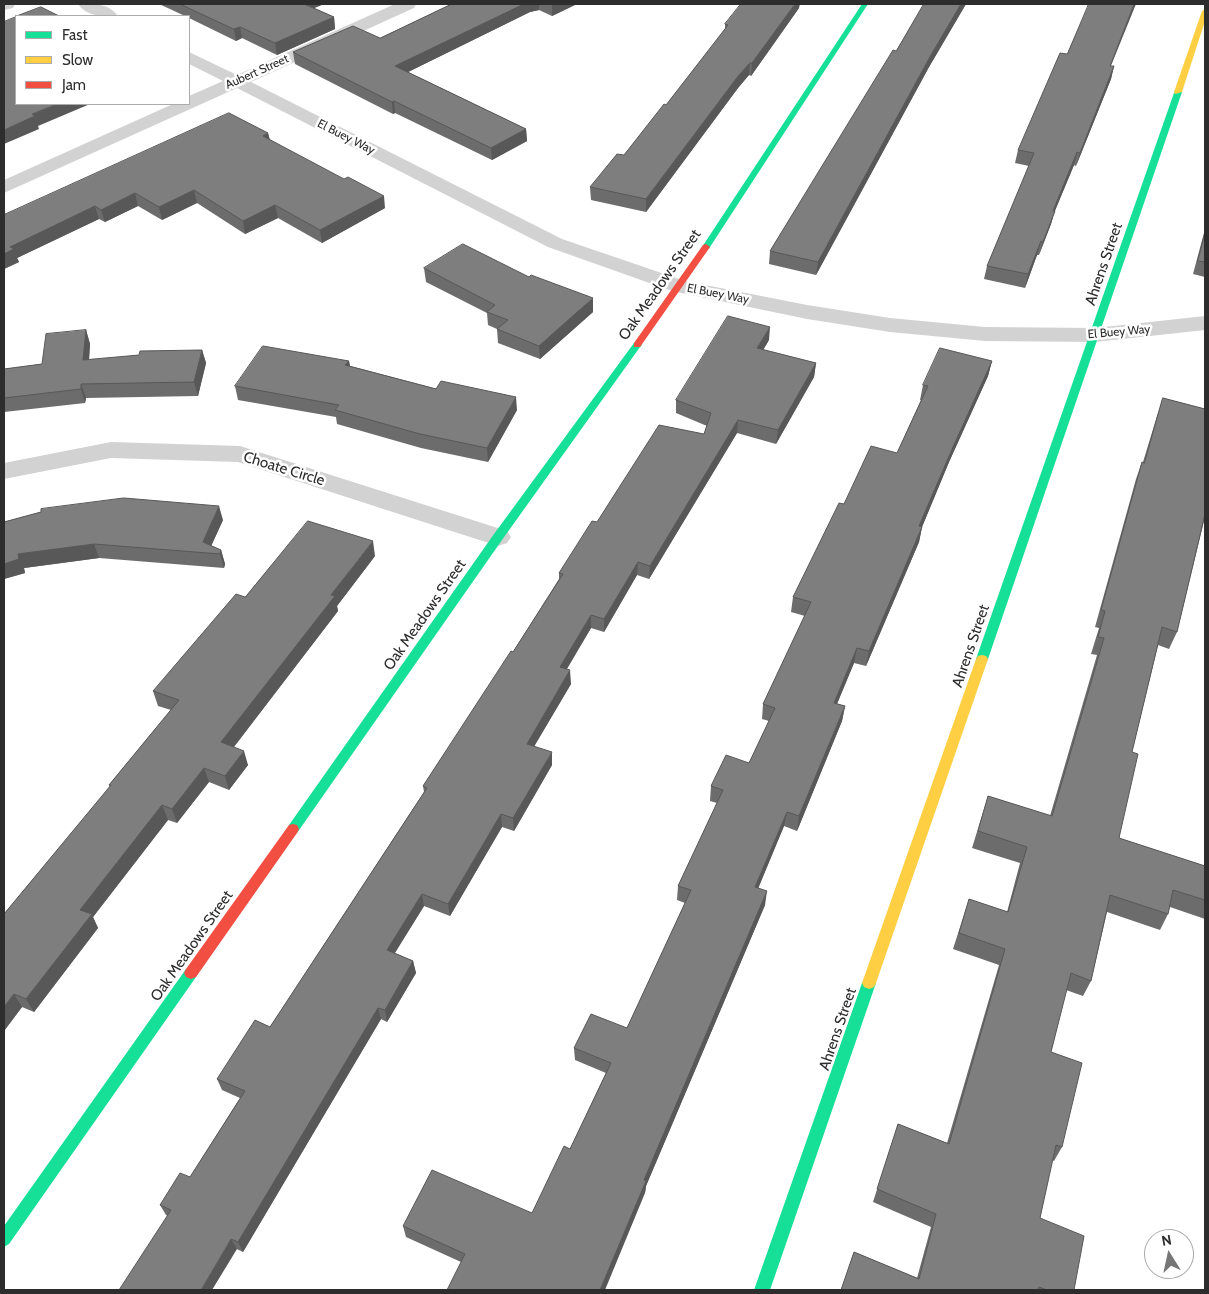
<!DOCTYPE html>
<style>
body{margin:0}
#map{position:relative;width:1209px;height:1294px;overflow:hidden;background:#fff;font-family:Cabin,sans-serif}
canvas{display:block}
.frame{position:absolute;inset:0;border:5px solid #2d2d2d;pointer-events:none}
.legend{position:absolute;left:15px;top:15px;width:175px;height:90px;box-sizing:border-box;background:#fff;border:1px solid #ababab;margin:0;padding:6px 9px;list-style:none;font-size:15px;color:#2d2d2d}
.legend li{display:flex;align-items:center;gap:10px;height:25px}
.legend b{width:25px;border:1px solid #ababab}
.north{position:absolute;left:1144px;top:1229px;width:50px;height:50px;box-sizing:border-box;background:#fff;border:1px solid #ababab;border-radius:50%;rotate:350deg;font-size:14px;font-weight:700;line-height:20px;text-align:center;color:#2d2d2d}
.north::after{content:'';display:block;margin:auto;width:18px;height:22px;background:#767676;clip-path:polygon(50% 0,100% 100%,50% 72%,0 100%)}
</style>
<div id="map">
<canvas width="1209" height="1294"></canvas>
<div class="frame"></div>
<ul class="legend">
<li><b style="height:6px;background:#16e098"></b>Fast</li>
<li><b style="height:6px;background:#ffcf43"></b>Slow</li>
<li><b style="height:6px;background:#f24e42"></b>Jam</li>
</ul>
<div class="north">N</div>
</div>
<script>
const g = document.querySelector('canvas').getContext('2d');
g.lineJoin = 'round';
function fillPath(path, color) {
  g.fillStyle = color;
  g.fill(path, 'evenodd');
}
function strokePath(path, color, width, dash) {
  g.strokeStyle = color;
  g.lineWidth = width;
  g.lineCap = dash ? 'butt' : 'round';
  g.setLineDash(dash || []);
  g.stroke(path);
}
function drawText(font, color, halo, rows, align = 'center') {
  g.font = font + ' Cabin,sans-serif';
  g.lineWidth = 5;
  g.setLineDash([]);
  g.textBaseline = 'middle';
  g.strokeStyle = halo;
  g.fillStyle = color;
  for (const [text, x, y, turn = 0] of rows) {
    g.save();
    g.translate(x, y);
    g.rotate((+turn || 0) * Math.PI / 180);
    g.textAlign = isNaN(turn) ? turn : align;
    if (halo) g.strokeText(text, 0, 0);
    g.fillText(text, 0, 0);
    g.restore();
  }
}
fillPath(new Path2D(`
 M 4,4 L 15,4 L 13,8 L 4,10 Z
 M 78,4 C 91,3 109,3 118,16 C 105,17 87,17 78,4 Z
 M 395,4 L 416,4 L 414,8 L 251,82 L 562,239 L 685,281 L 807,305 L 890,318 L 985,327 L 1095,328 L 1205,316 L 1205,330 L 1095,342 L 985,341 L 890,332 L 807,319 L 672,291 L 548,247 L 237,88 L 4,193 L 4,180 L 173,104 L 189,104 L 189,96 L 223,81 L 189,64 L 189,52 L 237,75 Z
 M 111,442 L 240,446 L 507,531 L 511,537 L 507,543 L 498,546 L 238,462 L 111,458 L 4,479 L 4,463 Z`), '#d2d2d2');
fillPath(new Path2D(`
 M 862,4 L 868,4 L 710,247 L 709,249 L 703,249 L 702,247 Z
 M 1175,90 L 1182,92 L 988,659 L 986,662 L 978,662 L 976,659 Z
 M 637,342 L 642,345 L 640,347 L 502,540 L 297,833 L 293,834 L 289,833 L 287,829 L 289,825 L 494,534 L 634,343 Z
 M 191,967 L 196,969 L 198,973 L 196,977 L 9,1244 L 4,1247 L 4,1226 L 186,969 Z
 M 869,977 L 874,979 L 876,983 L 770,1290 L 754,1290 L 862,983 L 864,979 Z`), '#16e098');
fillPath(new Path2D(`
 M 1205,9 L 1205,21 L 1182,92 L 1175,94 L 1174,92 L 1202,11 Z
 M 982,655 L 986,656 L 988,659 L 876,983 L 874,987 L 869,989 L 864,987 L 862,983 L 976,659 L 978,656 Z`), '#ffcf43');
fillPath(new Path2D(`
 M 706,244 L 710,247 L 640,347 L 634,347 L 634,343 L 703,245 Z
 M 293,824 L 297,825 L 299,829 L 297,833 L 196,977 L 191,979 L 186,977 L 184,973 L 186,969 L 289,825 Z`), '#f24e42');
fillPath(new Path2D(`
 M 159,4 L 324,4 L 314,8 L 334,17 L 335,29 L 277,55 L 242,38 L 236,41 L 189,18 L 189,16 L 185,16 Z
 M 452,4 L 577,4 L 552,16 L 539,10 L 530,12 L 408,72 L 526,129 L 527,141 L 492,160 L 395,113 L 393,114 L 295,64 L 293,52 L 380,38 Z
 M 924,4 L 966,4 L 929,67 L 816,275 L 769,264 L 770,251 L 896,51 Z
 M 799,8 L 751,76 L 749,75 L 738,88 L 646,212 L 591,200 L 590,187 L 624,155 L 666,105 L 725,30 L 725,24 Z
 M 1111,66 L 1114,66 L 1111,79 L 1076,166 L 1074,165 L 1054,213 L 1051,224 L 1039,255 L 1037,255 L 1025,288 L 984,279 L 987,266 L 1029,166 L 1015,163 L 1018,150 Z
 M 268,133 L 270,140 L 385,208 L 322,243 L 278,218 L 245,234 L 197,203 L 162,220 L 138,206 L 105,222 L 99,219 L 17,258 L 19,262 L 4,269 L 4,215 Z
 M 1205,229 L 1205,277 L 1193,274 Z
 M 424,268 L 593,312 L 540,359 L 498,343 L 497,329 L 488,325 L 487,313 L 426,282 Z
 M 86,330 L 90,344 L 89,360 L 202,350 L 206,363 L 198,396 L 86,398 L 85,403 L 4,412 L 4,369 L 42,364 Z
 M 769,340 L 763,350 L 816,363 L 814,377 L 776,444 L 737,433 L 649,579 L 637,575 L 604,632 L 591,628 L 567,669 L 571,684 L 534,746 L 552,765 L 514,831 L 502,827 L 450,916 L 424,906 L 395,953 L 413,961 L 416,973 L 387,1022 L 381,1019 L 243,1252 L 166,1215 L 160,1205 L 190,1177 L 240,1098 L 222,1090 L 217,1079 L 270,1027 L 424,792 L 423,786 L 513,652 L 559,579 L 559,573 L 597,522 L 704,434 L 707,426 L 676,413 L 676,400 Z
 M 349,361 L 350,366 L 517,410 L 488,462 L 421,448 L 337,424 L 336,417 L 238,400 L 235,386 Z
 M 992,361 L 988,376 L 949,462 L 922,527 L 919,542 L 866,666 L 854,663 L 837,704 L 845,706 L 842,721 L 797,831 L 784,826 L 758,888 L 765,905 L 646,1186 L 645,1193 L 461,1262 L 406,1237 L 403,1226 L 532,1213 L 570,1149 L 606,1073 L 575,1060 L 574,1048 L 627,1028 L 685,903 L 677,900 L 678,886 L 717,803 L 710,801 L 711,786 L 749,763 L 769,721 L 762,719 L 763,704 L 805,616 L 791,612 L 793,597 L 844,504 L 897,453 L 921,400 L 920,400 L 923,385 Z
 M 1163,398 L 1205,409 L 1205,521 L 1204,521 L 1177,632 L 1169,649 L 1158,645 L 1132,752 L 1119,838 L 1205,866 L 1205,919 L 1170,907 L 1168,914 L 1160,930 L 1107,912 L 1091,981 L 1083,996 L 1066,990 L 1051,1052 L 1062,1147 L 1054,1161 L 1052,1160 L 1040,1218 L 1074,1290 L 841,1290 L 854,1252 L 917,1278 L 931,1227 L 873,1202 L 898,1124 L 947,1143 L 999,965 L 953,949 L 969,899 L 1007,912 L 1020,863 L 972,848 L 988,796 L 1050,816 L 1097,655 L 1091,654 L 1099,628 L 1095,627 L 1136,479 L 1142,462 L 1143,462 L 1157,416 Z
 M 41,512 L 223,520 L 211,546 L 221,550 L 225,564 L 224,568 L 99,558 L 24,568 L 25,573 L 4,579 L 4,522 Z
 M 375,556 L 337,606 L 338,611 L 234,747 L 248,765 L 229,790 L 209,782 L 177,823 L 168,820 L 93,917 L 98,928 L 34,1012 L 22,1007 L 4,1031 L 4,914 L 110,787 L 109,785 L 171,710 L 158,706 L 153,691 Z`), '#6c6c6c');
fillPath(new Path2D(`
 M 300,4 L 324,4 L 302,13 Z
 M 524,4 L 539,4 L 539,10 L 530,12 L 396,78 L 395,66 Z
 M 552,4 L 577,4 L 552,16 Z
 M 795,4 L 800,4 L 799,8 L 751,76 L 752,63 Z
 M 961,4 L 966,4 L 929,67 L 816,275 L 818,262 L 931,55 Z
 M 1134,4 L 1136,4 L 1106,78 L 1110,66 Z
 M 334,17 L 335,29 L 277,55 L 275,43 Z
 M 240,27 L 242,38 L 236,41 L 234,29 Z
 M 750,63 L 749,75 L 738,88 L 646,212 L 646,199 L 739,75 Z
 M 1114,66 L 1111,79 L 1076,166 L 1080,153 Z
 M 394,101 L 395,113 L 393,114 L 392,102 Z
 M 57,104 L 90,104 L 38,126 L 39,129 L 4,144 L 4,130 L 32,114 Z
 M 526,129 L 527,141 L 492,160 L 491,148 Z
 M 268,133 L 271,146 L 263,136 Z
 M 1077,152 L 1074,165 L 1054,213 L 1051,224 L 1039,255 L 1043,242 L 1053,211 Z
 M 194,190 L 197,203 L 162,220 L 159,207 Z
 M 135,193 L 138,206 L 105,222 L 101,210 Z
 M 384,196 L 385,208 L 322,243 L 320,230 Z
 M 275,205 L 278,218 L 245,234 L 243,221 Z
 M 95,206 L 99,219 L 17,258 L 19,262 L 4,269 L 4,254 L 10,247 Z
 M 1041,241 L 1037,255 L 1025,288 L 1028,274 Z
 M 593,298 L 593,312 L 540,359 L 539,346 Z
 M 770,327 L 769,340 L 756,362 L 757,348 Z
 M 86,330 L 90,344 L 88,374 L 83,360 Z
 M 202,350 L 206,363 L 198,396 L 194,382 Z
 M 349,361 L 351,374 L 345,365 Z
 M 992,361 L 988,376 L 949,462 L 922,527 L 919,542 L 866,666 L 869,651 L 919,526 L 953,447 Z
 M 816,363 L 814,377 L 776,444 L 778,430 Z
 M 81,384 L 86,398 L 85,403 L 81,389 Z
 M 516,397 L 517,410 L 488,462 L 487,448 Z
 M 738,420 L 737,433 L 649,579 L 650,566 Z
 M 219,506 L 223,520 L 208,553 L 203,542 Z
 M 373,541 L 375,556 L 337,606 L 338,611 L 226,757 L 221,742 L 331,595 Z
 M 94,544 L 99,558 L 24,568 L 25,573 L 4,579 L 4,564 L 18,554 Z
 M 221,550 L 225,564 L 224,568 L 220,554 Z
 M 638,562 L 637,575 L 604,632 L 604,619 Z
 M 591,615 L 591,628 L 560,680 L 560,667 Z
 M 857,648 L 854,663 L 831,718 L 834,703 Z
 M 570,670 L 571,684 L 528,757 L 527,744 Z
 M 845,706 L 842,721 L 797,831 L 799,816 Z
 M 244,751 L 248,765 L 229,790 L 225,776 Z
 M 552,752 L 552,765 L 514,831 L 513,818 Z
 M 204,768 L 209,782 L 177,823 L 172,809 Z
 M 162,805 L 168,820 L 93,917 L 98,928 L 34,1012 L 26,999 L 80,910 Z
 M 787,812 L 784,826 L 753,901 L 755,887 Z
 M 501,814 L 502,827 L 450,916 L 448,904 Z
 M 767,891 L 765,905 L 646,1186 L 645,1193 L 605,1290 L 600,1290 L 644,1180 Z
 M 422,894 L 424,906 L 389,962 L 387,950 Z
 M 413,961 L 416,973 L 387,1022 L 385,1010 Z
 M 14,994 L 22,1007 L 4,1031 L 4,1007 Z
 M 378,1008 L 381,1019 L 243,1252 L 238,1242 Z
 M 231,1239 L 237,1249 L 212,1290 L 201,1290 Z`), '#585858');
const building = new Path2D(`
 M 180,4 L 304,4 L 334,17 L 275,43 L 240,27 L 234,29 Z
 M 452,4 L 524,4 L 395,66 L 526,129 L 491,148 L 394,101 L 392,102 L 293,52 L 353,26 L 380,38 Z
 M 741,4 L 795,4 L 752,63 L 750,63 L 739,75 L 646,199 L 590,187 L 617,154 L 624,155 L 664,104 L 666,105 L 728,25 L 725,24 Z
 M 924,4 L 961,4 L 931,55 L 818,262 L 770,251 L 893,50 L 896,51 Z
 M 1089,4 L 1134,4 L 1110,66 L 1114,66 L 1080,153 L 1077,152 L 1053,211 L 1055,211 L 1043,242 L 1041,241 L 1028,274 L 987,266 L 1034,153 L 1018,150 L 1060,53 L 1067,54 Z
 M 41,7 L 59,16 L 17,16 Z
 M 16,17 L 16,104 L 57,104 L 32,114 L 35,116 L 4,130 L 4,22 Z
 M 229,113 L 268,133 L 263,136 L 344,179 L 348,177 L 384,196 L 320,230 L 275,205 L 243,221 L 194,190 L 159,207 L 135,193 L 101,210 L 95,206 L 10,247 L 14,249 L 4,254 L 4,215 Z
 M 1205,233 L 1205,262 L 1198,261 Z
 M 463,244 L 529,277 L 531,275 L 593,298 L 539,346 L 497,329 L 508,320 L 487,312 L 495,305 L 424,268 Z
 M 728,316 L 770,327 L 757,348 L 816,363 L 778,430 L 738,420 L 650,566 L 638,562 L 604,619 L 591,615 L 560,667 L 570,670 L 527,744 L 552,752 L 513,818 L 501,814 L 448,904 L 422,894 L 387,950 L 413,961 L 385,1010 L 378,1008 L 238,1242 L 231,1239 L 201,1290 L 119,1290 L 171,1210 L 160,1205 L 180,1173 L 190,1177 L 245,1091 L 217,1079 L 255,1020 L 270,1027 L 427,788 L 423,786 L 511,651 L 513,652 L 563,574 L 559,573 L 592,521 L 597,522 L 659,425 L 704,434 L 711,413 L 676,400 Z
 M 86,330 L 83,360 L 139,355 L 140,351 L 202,350 L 194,382 L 81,384 L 81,389 L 4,398 L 4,369 L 42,364 L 46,334 Z
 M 263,346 L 349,361 L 345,365 L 436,389 L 441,381 L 516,397 L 487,448 L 420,434 L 335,410 L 339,405 L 235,386 Z
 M 940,348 L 992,361 L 953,447 L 919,526 L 922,527 L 869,651 L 857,648 L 834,703 L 845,706 L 799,816 L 787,812 L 755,887 L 767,891 L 644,1180 L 646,1181 L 600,1290 L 447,1290 L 465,1254 L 403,1226 L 432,1170 L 532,1213 L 564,1146 L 570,1149 L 611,1063 L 574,1048 L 591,1014 L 627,1028 L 691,890 L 678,886 L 723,790 L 711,786 L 726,755 L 749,763 L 775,708 L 763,704 L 811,602 L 793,597 L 839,503 L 844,504 L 871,446 L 897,453 L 928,386 L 923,385 Z
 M 1163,398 L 1205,409 L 1205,514 L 1177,632 L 1162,627 L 1132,752 L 1138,754 L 1119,838 L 1205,866 L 1205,900 L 1173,890 L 1168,914 L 1110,895 L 1091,981 L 1071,973 L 1051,1052 L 1082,1063 L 1062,1147 L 1056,1145 L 1040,1218 L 1084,1236 L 1074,1290 L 1047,1290 L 1039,1287 L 1038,1290 L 841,1290 L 854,1252 L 919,1279 L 936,1214 L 877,1189 L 898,1124 L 949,1144 L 1005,949 L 959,933 L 969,899 L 1008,912 L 1027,847 L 978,831 L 988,796 L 1052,816 L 1104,638 L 1098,637 L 1105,611 L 1101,610 L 1142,462 L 1144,463 Z
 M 124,498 L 219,506 L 203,542 L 221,550 L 220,554 L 94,544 L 18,554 L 19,559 L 4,564 L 4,522 L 41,512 L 41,509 Z
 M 308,521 L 373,541 L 331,595 L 335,596 L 221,742 L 244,751 L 225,776 L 204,768 L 172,809 L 162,805 L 80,910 L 92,914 L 26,999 L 14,994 L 4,1007 L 4,914 L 111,785 L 109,785 L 179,700 L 153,691 L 236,594 L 245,597 Z`);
fillPath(building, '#7e7e7e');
strokePath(building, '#585858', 1);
drawText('12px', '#2d2d2d', '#fff', [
 ["Aubert Street",257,72,-24],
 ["El Buey Way",346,137,27],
 ["El Buey Way",718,294,11],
 ["El Buey Way",1119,332,-5]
]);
drawText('15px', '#2d2d2d', '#fff', [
 ["Ahrens Street",1104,264,-71],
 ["Oak Meadows Street",660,285,-55],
 ["Choate Circle",284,469,17],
 ["Oak Meadows Street",425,615,-55],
 ["Ahrens Street",971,646,-71],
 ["Oak Meadows Street",192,946,-55],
 ["Ahrens Street",838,1029,-71]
]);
</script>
